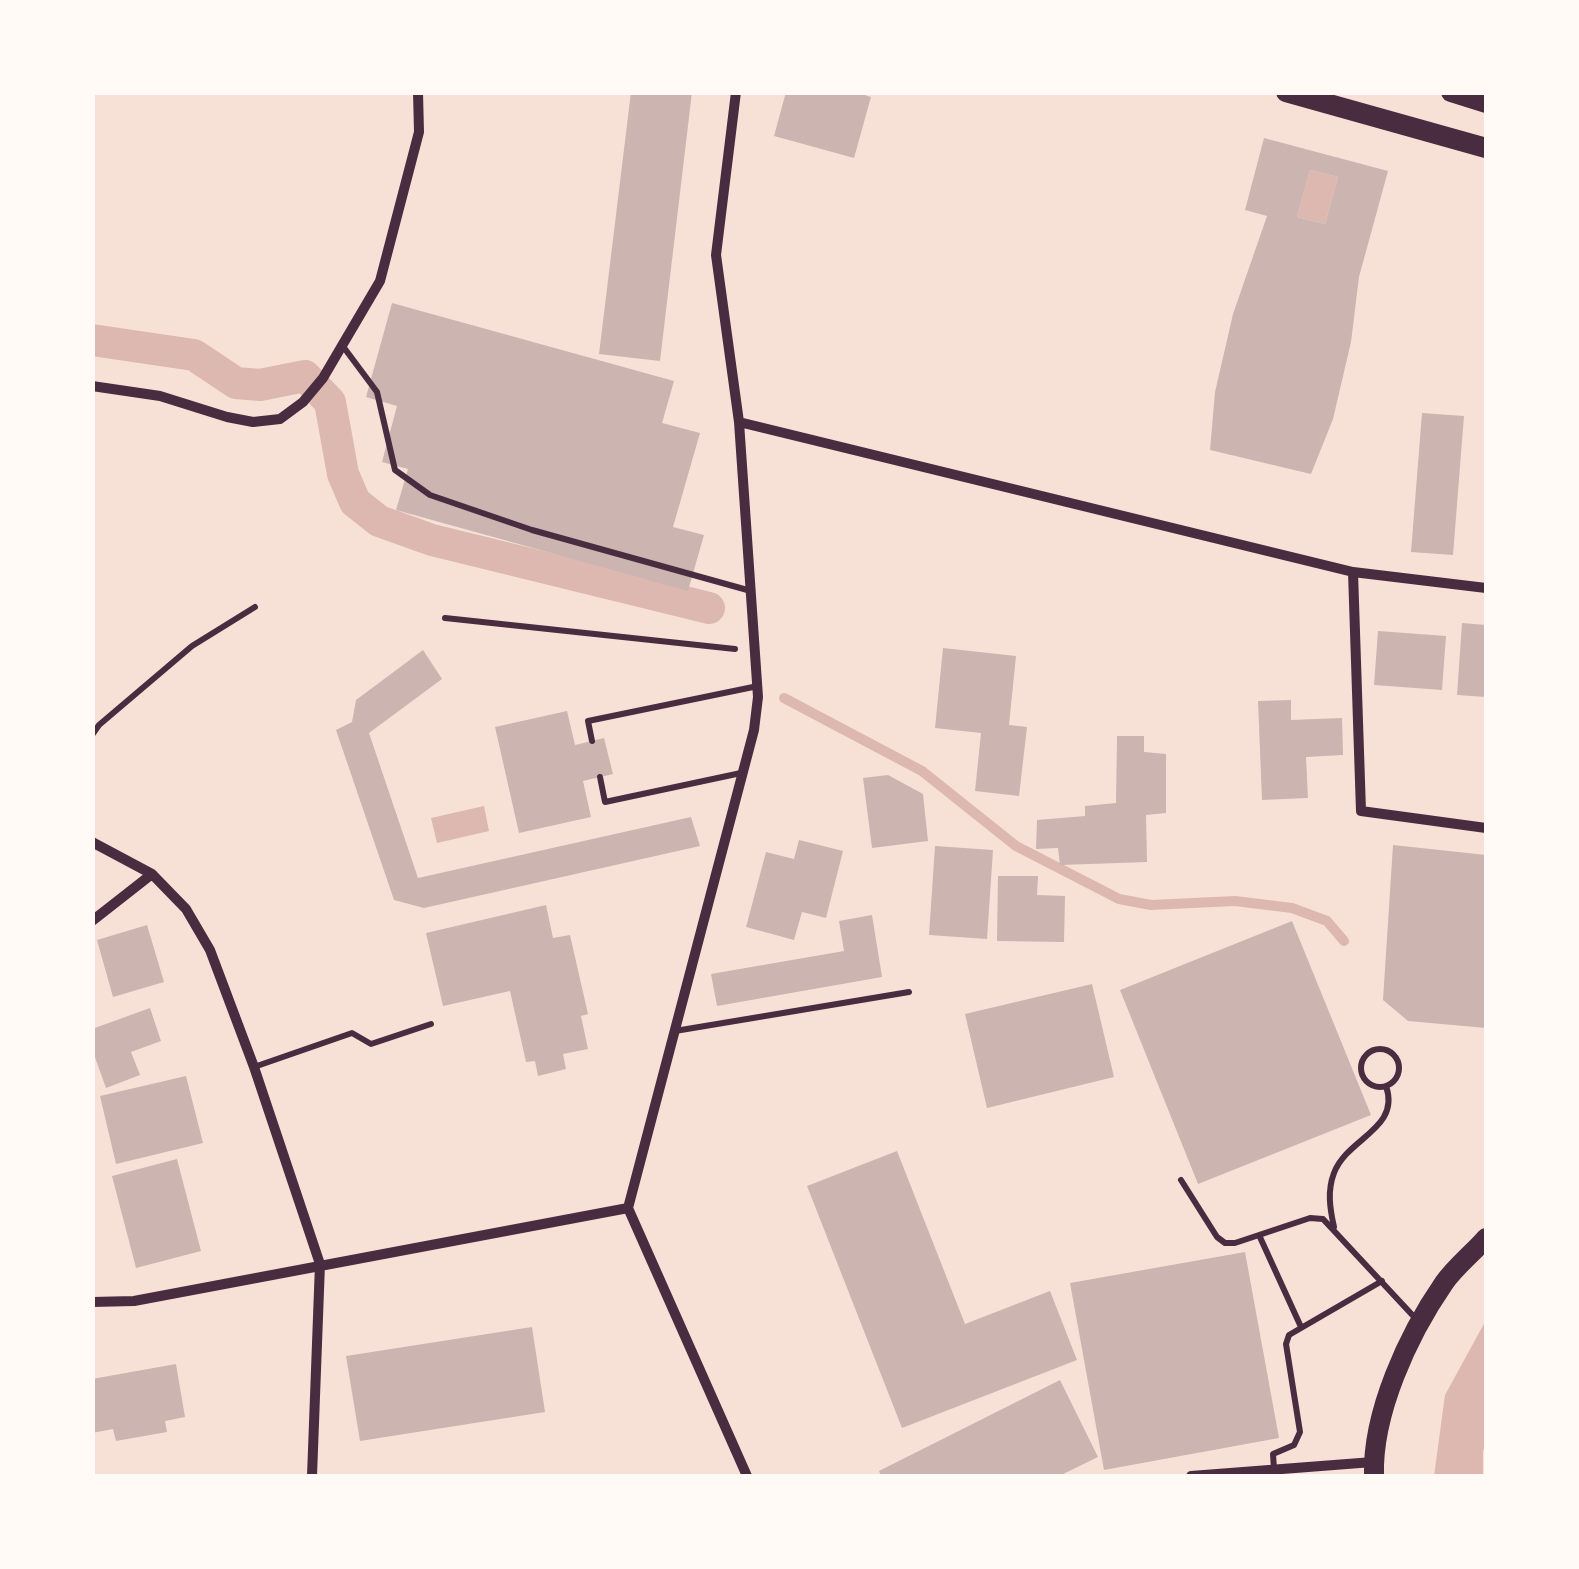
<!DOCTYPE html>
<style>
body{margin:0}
#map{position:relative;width:1579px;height:1569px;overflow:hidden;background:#f7e1d7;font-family:"Sofia Sans Condensed",sans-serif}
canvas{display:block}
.frame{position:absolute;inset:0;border:95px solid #fffaf5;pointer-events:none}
</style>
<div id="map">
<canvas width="1579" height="1569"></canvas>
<div class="frame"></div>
</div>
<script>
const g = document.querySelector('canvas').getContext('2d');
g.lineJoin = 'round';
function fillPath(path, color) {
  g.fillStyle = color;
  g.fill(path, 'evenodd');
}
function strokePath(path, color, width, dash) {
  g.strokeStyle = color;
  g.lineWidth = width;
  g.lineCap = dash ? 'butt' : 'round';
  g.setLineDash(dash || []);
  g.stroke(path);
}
fillPath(new Path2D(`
 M 1310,170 L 1338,177 L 1325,224 L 1297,217 Z
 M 484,806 L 489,831 L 437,843 L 431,818 Z
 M 1486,1320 L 1486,1443 L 1483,1451 L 1483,1476 L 1434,1476 L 1445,1395 Z`), '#dcb8b0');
strokePath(new Path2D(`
 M 784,698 L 922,771 L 1016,846 L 1119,899 L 1151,905 L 1235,901 L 1292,908 L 1327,921 L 1344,941`), '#dcb8b0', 10);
strokePath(new Path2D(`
 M 92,340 L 194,355 L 236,383 L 260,385 L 305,376 L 330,402 L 343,474 L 355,502 L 379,521 L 432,540 L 709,608`), '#dcb8b0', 32);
fillPath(new Path2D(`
 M 631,92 L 692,92 L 660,361 L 599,354 Z
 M 786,92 L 855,92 L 871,97 L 854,158 L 774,136 Z
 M 1264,138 L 1388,171 L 1359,277 L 1351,342 L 1333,419 L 1311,474 L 1210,450 L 1215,392 L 1233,314 L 1267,216 L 1245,210 ZM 1310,170 L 1338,177 L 1325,224 L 1297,217 Z
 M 392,303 L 674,381 L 662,423 L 700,433 L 673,527 L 704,535 L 688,591 L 396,510 L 408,469 L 382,462 L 397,406 L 366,397 Z
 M 1422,413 L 1464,416 L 1453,555 L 1411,552 Z
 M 1462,623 L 1486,625 L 1486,697 L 1457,695 Z
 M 1378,631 L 1446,636 L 1442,690 L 1374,685 Z
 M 943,648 L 1016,656 L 1009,725 L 1027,727 L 1019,796 L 975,791 L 981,733 L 935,728 Z
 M 423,650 L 442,679 L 369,733 L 418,878 L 691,817 L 700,846 L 424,908 L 394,900 L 336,730 L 352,722 L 356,700 Z
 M 1291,700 L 1291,720 L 1342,718 L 1343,755 L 1306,757 L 1308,798 L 1262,800 L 1258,701 Z
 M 567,711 L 575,745 L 604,738 L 613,774 L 583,781 L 591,817 L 519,833 L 495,727 Z
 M 1117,736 L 1144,736 L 1144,752 L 1166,754 L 1166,813 L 1146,815 L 1147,862 L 1060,865 L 1058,848 L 1036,849 L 1037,820 L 1085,816 L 1085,806 L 1116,803 Z
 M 888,775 L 923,794 L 928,841 L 872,848 L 863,778 Z
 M 799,840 L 843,851 L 826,918 L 802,912 L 794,940 L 746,927 L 766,852 L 794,859 Z
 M 1393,845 L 1486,855 L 1486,1028 L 1408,1021 L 1383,1000 Z
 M 935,846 L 993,850 L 987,939 L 929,935 Z
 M 998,876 L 1038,876 L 1037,895 L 1065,896 L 1064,942 L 997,941 Z
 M 546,905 L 553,938 L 570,935 L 588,1014 L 581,1016 L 588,1049 L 563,1054 L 566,1069 L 538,1076 L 535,1061 L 526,1062 L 510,991 L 443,1006 L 426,933 Z
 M 872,915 L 882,977 L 717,1006 L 711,974 L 844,951 L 839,921 Z
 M 1292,921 L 1371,1115 L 1198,1184 L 1120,990 Z
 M 147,925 L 164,982 L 113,997 L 97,940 Z
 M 1092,984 L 1114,1077 L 987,1108 L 965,1014 Z
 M 150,1008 L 161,1041 L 131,1052 L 140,1075 L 106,1088 L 92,1049 L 92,1029 Z
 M 186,1076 L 203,1143 L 116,1164 L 100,1096 Z
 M 897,1151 L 965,1324 L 1050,1291 L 1077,1360 L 902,1428 L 807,1186 Z
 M 177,1159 L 201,1251 L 136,1268 L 112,1176 Z
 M 1245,1252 L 1279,1438 L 1104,1470 L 1070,1283 Z
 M 532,1327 L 545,1412 L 360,1441 L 346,1356 Z
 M 176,1364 L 185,1417 L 165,1421 L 167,1432 L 116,1441 L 113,1429 L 92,1433 L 92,1379 Z
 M 1060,1380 L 1098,1457 L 1059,1476 L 881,1476 L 879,1471 Z`), '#ccb4b1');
strokePath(new Path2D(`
 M 445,618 L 735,649`), '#4a2c40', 6);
strokePath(new Path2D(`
 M 342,345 L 377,392 L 395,470 L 430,495 L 532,530 L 751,591
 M 92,735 L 99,725 L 192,646 L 255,607
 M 592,741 L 588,721 L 758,686
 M 600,777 L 605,802 L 741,773
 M 675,1031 L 909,992
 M1361 1068a19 19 0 1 1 38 0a19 19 0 1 1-38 0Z
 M 254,1067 L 352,1033 L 371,1044 L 431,1024
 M 1181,1180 L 1217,1237 L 1225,1243 L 1235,1243 L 1310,1218 L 1323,1219 L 1417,1320
 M 1334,1227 C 1330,1209 1327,1191 1334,1173 C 1347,1138 1401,1129 1386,1086
 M 1259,1235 L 1301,1327
 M 1274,1469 L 1273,1454 L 1294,1445 L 1300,1432 L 1286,1344 L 1289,1335 L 1382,1281`), '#4a2c40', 6);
strokePath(new Path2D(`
 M 92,386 L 160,396 L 227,417 L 253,422 L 280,419 L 303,402 L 323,378 L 380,281 L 419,132 L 418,92
 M 739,422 L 1353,572 L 1486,588
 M 1353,572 L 1361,811 L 1486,828
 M 92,842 L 152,874 L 186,909 L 210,950 L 254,1067 L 320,1264 L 312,1476
 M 92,921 L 152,874
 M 628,1208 L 754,730 L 758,697 L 739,422 L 716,255 L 736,92
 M 628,1208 L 747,1476
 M 92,1302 L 134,1301 L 628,1208
 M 1191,1476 L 1373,1462`), '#4a2c40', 10);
strokePath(new Path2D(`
 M 1286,92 L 1486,148
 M 1451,92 L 1486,103
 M 1374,1476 C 1372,1413 1408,1335 1444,1283 C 1455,1267 1473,1253 1486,1238`), '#4a2c40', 20);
</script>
